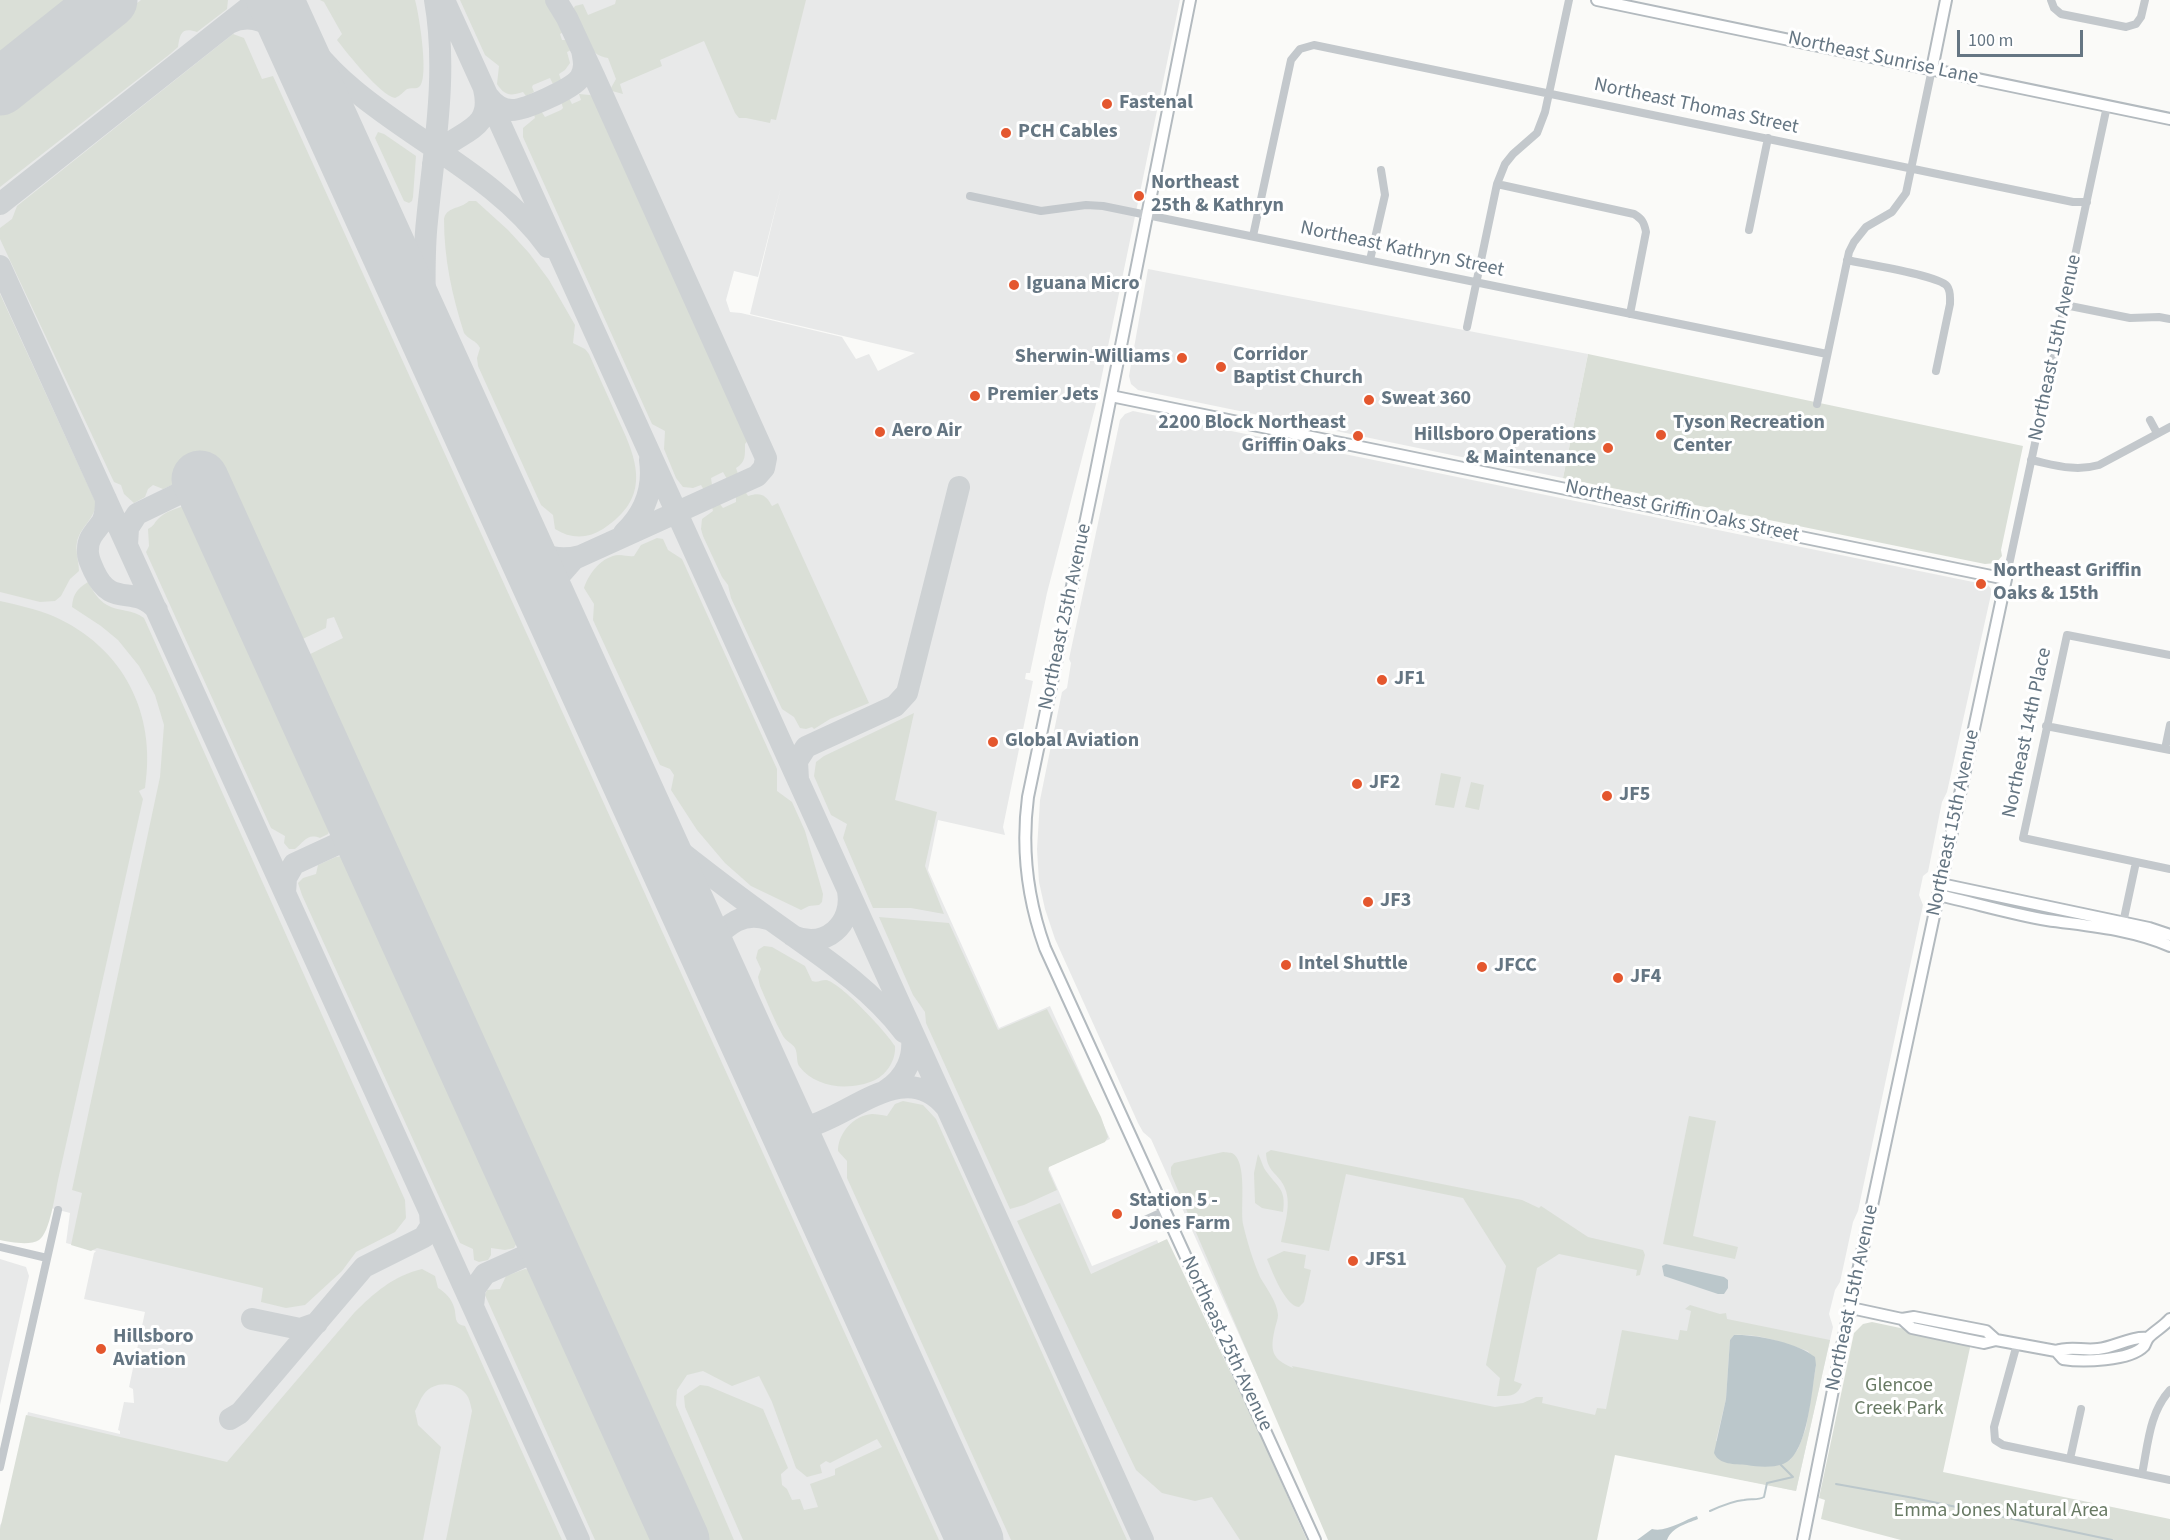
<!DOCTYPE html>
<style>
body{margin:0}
#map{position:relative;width:2170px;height:1540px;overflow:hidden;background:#fafaf8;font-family:"Source Sans 3",sans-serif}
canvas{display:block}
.scale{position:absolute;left:1957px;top:30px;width:126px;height:27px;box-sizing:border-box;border:3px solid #657683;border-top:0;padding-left:8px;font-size:18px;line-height:21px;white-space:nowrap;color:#657683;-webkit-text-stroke:4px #fff;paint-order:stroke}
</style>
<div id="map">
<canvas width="2170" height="1540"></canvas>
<div class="scale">100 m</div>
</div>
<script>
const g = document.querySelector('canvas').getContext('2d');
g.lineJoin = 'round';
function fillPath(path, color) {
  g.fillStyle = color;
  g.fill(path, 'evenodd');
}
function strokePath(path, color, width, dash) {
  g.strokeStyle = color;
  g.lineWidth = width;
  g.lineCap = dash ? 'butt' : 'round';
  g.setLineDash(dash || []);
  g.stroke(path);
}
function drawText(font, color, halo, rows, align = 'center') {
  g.font = font + ' "Source Sans 3",sans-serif';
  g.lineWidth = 6;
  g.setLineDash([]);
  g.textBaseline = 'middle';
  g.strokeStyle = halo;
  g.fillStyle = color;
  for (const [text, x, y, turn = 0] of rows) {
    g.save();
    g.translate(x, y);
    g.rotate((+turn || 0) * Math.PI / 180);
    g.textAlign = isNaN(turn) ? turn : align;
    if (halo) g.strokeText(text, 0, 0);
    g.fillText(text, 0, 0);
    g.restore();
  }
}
fillPath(new Path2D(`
 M 0,0 L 1180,0 L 1096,404 L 1047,593 L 1030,673 L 1026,673 L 1025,679 L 1033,681 L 1003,827 L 1005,835 L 938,820 L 928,870 L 999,1028 L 1050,1006 L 1110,1139 L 1048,1167 L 1092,1266 L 1157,1240 L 1293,1540 L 0,1540 L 0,1525 L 4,1520 L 28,1412 L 120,1434 L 120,1431 L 118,1430 L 124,1402 L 134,1403 L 133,1389 L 129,1387 L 145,1312 L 84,1299 L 94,1253 L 96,1251 L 66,1243 L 70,1213 L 51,1208 L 0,1237 ZM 781,187 L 750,314 L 915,353 L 878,371 L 869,354 L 856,359 L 842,337 L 741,313 L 730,312 L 726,300 L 734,271 L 758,277 Z
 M 1148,269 L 1588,354 L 1563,478 L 1138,390 L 1131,384 L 1129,376 Z
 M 1133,411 L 1988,585 L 1992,590 L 1947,792 L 1942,802 L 1928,872 L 1923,876 L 1919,895 L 1923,905 L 1858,1211 L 1853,1222 L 1840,1282 L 1835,1290 L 1829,1314 L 1833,1327 L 1796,1491 L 1259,1379 L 1151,1139 L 1143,1132 L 1138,1123 L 1055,939 L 1045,909 L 1039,882 L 1037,849 L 1040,800 L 1062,692 L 1067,688 L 1071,663 L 1069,659 L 1120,420 L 1125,414 Z
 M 0,1259 L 26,1267 L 29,1276 L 0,1405 Z`), '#e8e9e9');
fillPath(new Path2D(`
 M 0,0 L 65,0 L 63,2 L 67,9 L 20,46 L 16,41 L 9,46 L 12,53 L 0,62 Z
 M 141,0 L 228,0 L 227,9 L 197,32 C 182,27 180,33 178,47 L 170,54 L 0,187 L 0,112 L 36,83 L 40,88 L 48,83 L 44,77 L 91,39 L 94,44 L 103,41 L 99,33 Z
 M 320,0 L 415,0 C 419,14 429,76 420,86 C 416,90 412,87 407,89 C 403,92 400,96 395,98 C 380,95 347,53 337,40 L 342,34 L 324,2 Z
 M 460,0 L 547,0 L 565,31 L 560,34 L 562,40 L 569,40 L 573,49 L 567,52 L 570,63 L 565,70 L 559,74 L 561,80 L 553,84 L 550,78 L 533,85 L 532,87 L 534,92 L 526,96 L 523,92 C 510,96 505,96 497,84 L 499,66 L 485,55 Z
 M 616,0 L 806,0 L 776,120 L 771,119 L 770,123 L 746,118 L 739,118 L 735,113 L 704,41 L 660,60 L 662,66 L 620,84 L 623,94 L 612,91 L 611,88 L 616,79 L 608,58 C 587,56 580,28 572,11 L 575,6 L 583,4 L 588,15 L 615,4 Z
 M 233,34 L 244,38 L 262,79 L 273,76 L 939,1540 L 743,1540 L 685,1407 L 684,1396 L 700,1385 L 708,1386 L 763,1409 L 788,1468 L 781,1474 L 782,1485 L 787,1489 L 792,1500 L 800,1499 L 804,1510 L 818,1507 L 810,1484 L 835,1475 L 835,1469 L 882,1447 L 877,1439 L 830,1463 L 826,1461 L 820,1465 L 822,1473 L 807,1477 L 796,1468 L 772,1402 L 759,1376 L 732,1386 L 703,1371 L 687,1375 L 677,1390 L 676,1405 L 734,1540 L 702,1540 L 300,659 L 343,638 L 334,617 L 327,619 L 326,628 L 294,643 L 213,467 L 163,489 L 153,485 L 148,489 L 145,497 L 134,503 L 124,494 L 121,485 L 114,482 L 0,239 L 0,228 L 12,219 L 17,206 Z
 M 579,94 L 590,95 L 598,100 L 749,439 L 745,444 C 745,455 746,462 736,468 L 738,474 L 727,479 L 723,472 L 711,478 L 712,485 L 704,490 L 701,485 L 693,488 L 683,487 L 676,478 L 664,449 L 665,431 L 652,424 L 523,137 L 523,128 L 535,118 L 534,114 L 541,111 L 545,117 L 561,110 L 563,108 L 561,101 L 569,98 L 572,104 L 581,100 Z
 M 378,132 L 384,134 L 416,156 L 413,197 L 412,201 L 409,203 L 404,201 L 375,138 Z
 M 469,201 L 476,201 L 508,230 L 529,253 L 549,280 L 575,325 L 573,343 L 585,349 L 589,354 C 598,375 608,396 617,417 C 638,461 652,497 603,529 C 587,539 571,539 555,529 L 553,515 L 541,505 L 478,366 L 477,358 L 480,348 C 476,340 469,340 464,333 C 452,295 444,259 444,219 C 447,206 459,210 469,201 Z
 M 0,294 L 96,503 C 95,519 80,527 77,542 C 75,550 79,562 79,571 L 70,579 L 61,596 L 55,601 L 40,602 L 0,592 Z
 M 1588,354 L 2023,446 L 2001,550 L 2002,556 L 1996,563 L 1985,564 L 1563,478 Z
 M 745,491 L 748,496 C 761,492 766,495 772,506 L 778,503 L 869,703 L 830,719 L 814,729 L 812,727 L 806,729 L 800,728 L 794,717 L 782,709 L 731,598 L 728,585 L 722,577 L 703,536 L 701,529 L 702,519 L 713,511 L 712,507 L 719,503 L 723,508 L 736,502 L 736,496 Z
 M 185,506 L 190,513 L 187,518 L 190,523 L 200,528 L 327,803 C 324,814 323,819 331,827 L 328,834 L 320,838 C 307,833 304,842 295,849 L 289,849 L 284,843 L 285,836 L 271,828 L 146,552 L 149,546 L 148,529 C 154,526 154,523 158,519 C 165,512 176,508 185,506 Z
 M 657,538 L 663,539 L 668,550 L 682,559 L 777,769 L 777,791 L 792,802 L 805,831 L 823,894 L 822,902 L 819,905 L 809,906 L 801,910 L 751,886 L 725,863 L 697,830 L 671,790 L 674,775 L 670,769 L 660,765 L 593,620 L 594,604 L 584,588 C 589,573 602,556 619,555 C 625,555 629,557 634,556 L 641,545 Z
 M 88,582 C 93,591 98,600 107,605 C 119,612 133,609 144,618 L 405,1200 L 406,1218 L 395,1232 L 356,1252 L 342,1271 L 305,1305 L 286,1308 L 261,1302 L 263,1288 L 97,1248 L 91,1251 L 71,1245 L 82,1193 L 72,1190 L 160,777 L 164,725 L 155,695 L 139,666 L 118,640 L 101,626 L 72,607 C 73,594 77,589 88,582 Z
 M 0,601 C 18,605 36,609 53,616 C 123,647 157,713 145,788 L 139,791 L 143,799 L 58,1180 C 55,1194 50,1233 39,1240 C 30,1246 9,1242 0,1240 Z
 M 914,713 L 895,800 L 937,812 L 925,866 L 944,914 L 911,908 L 873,908 L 843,838 L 847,824 L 831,815 L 814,776 L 816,762 L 824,756 Z
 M 1441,773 L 1461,777 L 1454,808 L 1435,805 Z
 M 1471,782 L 1484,785 L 1479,810 L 1465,807 Z
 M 342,856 L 346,859 C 346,871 349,873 359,878 L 504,1193 L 514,1220 L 510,1230 L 519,1239 L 514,1248 L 505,1250 L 491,1248 L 491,1255 L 488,1260 L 479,1262 L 474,1260 L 473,1249 L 460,1243 L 302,895 L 298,883 L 303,878 L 316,874 L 318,865 L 336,857 Z
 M 879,917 L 949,923 L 998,1030 L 1047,1009 L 1101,1117 L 1108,1137 L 1105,1142 L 1049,1167 L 1048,1170 L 1057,1190 L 1024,1205 L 1010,1209 L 926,1023 L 925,1012 L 913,995 Z
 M 764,946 L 772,947 L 805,966 L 812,981 C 818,983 820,980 826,980 C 840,982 887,1033 895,1046 C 896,1060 887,1074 875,1080 C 851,1091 816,1089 799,1066 C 796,1061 798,1054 795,1048 C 793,1044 786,1041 783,1036 C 774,1020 767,1002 760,986 L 758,977 L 761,969 L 756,958 L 758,950 Z
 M 903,1101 L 923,1105 L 936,1119 L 1127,1540 L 1011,1540 L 847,1178 L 847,1161 L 838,1151 C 838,1133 854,1115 872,1114 C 877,1114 882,1115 887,1116 L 895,1104 Z
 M 1689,1116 L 1716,1121 L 1693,1236 L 1738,1247 L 1735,1259 L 1663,1244 Z
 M 1271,1150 L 1522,1200 L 1539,1208 L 1541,1206 L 1588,1237 L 1643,1250 L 1645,1255 L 1640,1275 L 1636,1276 L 1637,1270 L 1559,1254 L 1537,1268 L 1514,1381 L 1522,1384 C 1517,1397 1509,1396 1497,1396 L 1500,1378 L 1486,1365 L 1506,1266 L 1463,1198 L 1346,1174 L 1329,1251 L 1281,1242 C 1285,1222 1294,1199 1281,1181 C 1272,1170 1267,1168 1266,1153 Z
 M 1223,1152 C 1224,1152 1232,1153 1232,1153 C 1248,1161 1240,1208 1243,1224 C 1247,1241 1253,1261 1260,1277 C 1266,1288 1277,1301 1278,1315 C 1278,1319 1276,1324 1275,1328 C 1270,1350 1271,1359 1293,1368 L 1292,1366 L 1495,1407 L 1523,1403 L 1536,1397 L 1543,1397 L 1542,1403 L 1595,1415 L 1597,1408 L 1606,1409 L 1622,1330 L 1678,1340 L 1680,1330 L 1687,1331 L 1691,1311 L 1685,1309 L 1690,1305 L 1720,1314 L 1726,1313 L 1727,1319 L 1830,1340 L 1796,1491 L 1615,1455 L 1597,1540 L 1328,1540 L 1171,1174 L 1171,1167 L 1174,1163 ZM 1734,1335 C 1759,1333 1784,1343 1808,1351 L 1816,1365 L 1806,1428 L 1798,1449 L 1790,1460 L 1781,1464 L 1716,1441 L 1726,1399 L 1730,1340 Z
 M 1258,1154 C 1261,1159 1262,1164 1264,1168 C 1275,1186 1287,1187 1283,1212 L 1262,1208 L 1255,1203 L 1254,1173 Z
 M 1060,1203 L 1091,1274 L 1167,1239 L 1258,1430 L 1307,1540 L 1240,1540 L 1212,1497 L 1195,1501 L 1162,1493 L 1136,1470 L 1017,1221 Z
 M 1284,1251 L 1306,1255 L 1304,1268 L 1311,1270 L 1304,1302 L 1299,1307 C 1285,1306 1272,1271 1267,1259 Z
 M 422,1269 L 435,1276 L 438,1288 C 445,1292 451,1298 454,1307 C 457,1316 453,1324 465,1326 L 562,1540 L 446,1540 L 472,1411 C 471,1407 470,1401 468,1397 C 459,1381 434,1380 424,1394 C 420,1399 418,1406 415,1411 L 418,1425 L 441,1447 L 423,1540 L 0,1540 L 0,1529 L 26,1415 L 227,1462 L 354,1313 C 374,1293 393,1276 422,1269 Z
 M 525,1269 L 531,1270 L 537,1286 L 548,1292 L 661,1540 L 595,1540 L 485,1295 L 487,1290 L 500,1289 L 506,1276 Z
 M 1872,1322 L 1971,1343 L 1943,1472 L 2170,1519 L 2170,1540 L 1901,1540 L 1821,1519 L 1825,1500 L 1819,1498 L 1854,1333 L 1863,1324 Z`), '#dadfd7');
fillPath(new Path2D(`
 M 1666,1264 L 1724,1277 L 1728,1280 L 1728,1288 L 1724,1294 L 1718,1294 L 1664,1276 L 1662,1266 Z
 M 1734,1335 C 1756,1334 1798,1343 1815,1357 L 1816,1365 C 1812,1387 1808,1456 1783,1464 C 1772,1468 1758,1467 1747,1465 C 1735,1464 1719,1465 1714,1453 L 1726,1399 L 1730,1340 Z
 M 1697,1516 L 1698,1519 C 1686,1524 1672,1527 1667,1540 L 1637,1540 L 1652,1529 C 1665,1533 1684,1520 1697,1516 Z`), '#bbc7cb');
strokePath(new Path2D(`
 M 1836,1484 L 1914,1498 L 2112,1540
 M 1710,1511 C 1721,1506 1732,1501 1744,1500 C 1751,1498 1757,1501 1764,1497 L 1767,1483 L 1793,1477 L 1779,1463`), '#bbc7cb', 2);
strokePath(new Path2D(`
 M 278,0 C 300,34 322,64 354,90 C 417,143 499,179 548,247
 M 444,0 L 1143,1540
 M 229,23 C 266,5 289,43 307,68
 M 488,96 C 494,104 501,110 512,110 C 525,110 572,89 580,78 C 586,69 584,60 582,50
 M 433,164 C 445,129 496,138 484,89
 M 0,204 L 258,0
 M 0,266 L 579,1540
 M 425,327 C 425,291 423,256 427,221 C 434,148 448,73 435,0
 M 106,499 C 106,507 106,515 102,522 C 96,531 88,537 88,549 C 87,557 91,564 94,571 C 112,610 134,583 157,610
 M 624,533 C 645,513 654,488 650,460
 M 127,545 L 128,528 L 137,514 L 201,483
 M 525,547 C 544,556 559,562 580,556
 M 551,605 L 559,576 L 574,559 L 757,476 L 764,468 L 766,458 L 594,76 L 567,18 L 556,0
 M 798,780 L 797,761 L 806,747 L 895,706 L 907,693 L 959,487
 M 654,831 C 692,861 731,892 771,920 C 818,954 868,985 904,1032
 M 285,893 L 286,878 L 294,864 L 361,833
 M 793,936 C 825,950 854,924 848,891
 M 706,946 C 725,928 740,910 768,919
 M 885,1091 C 906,1078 916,1056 911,1032
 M 783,1116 L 795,1125 L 807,1127 C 851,1116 906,1057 946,1107
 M 473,1306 L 475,1288 L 485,1274 L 547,1246
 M 252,1319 L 300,1329 L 317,1323
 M 230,1419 L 240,1413 L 364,1267 L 424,1237 L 431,1226 L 430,1212`), '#ced2d4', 22);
strokePath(new Path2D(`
 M 275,0 L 975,1540
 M 0,87 L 109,0
 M 200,479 L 681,1540`), '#ced2d4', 57);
const secondary = new Path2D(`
 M 1190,0 L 1095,476 L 1028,797 C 1021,850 1027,898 1045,948 L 1315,1540
 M 1597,0 L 2170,119
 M 1932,69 L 1946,0
 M 1111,396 L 2006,579 L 1839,1360 L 1803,1540
 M 1941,884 L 2149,928 L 2170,935
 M 1938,895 C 1975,903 2011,914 2047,920 C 2088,926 2132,929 2170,946
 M 1851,1308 L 1902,1319 L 1914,1317 L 1986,1331 L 1996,1340
 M 1902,1319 L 1912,1328 L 1964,1339 L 1984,1343 L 1996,1340 L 2056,1351 C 2069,1346 2084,1351 2098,1349 C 2115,1347 2132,1336 2148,1338
 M 2056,1351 L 2063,1359 C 2082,1362 2130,1361 2144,1346 C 2146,1343 2146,1340 2149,1337 C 2155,1331 2164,1326 2170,1319`);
strokePath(secondary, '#b3babf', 14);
strokePath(new Path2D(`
 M 2051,0 L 2054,8 L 2061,14 L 2126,27 L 2136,24 L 2141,17 L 2145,0
 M 1497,184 L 1634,214 C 1642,219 1644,222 1646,232 L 1630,314
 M 970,196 L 1041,211 L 1086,205 L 1103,206 L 1827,354
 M 1749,230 L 1768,138
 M 1253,236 L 1291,60 L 1300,49 L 1314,45 L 2073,202 L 2087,202
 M 1370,260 L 1385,195 L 1381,170
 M 1847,260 C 1864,264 1938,275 1947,286 C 1951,291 1950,298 1950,304 L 1936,371
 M 2065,305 L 2130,318 L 2159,317 L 2170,319
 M 1467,327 L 1497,184 L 1505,164 L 1513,154 L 1537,133 L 1545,112 L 1569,0
 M 1817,404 L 1849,252 L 1854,242 L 1866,227 L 1892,212 L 1906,193 L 1932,69
 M 2150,420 L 2157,433
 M 2031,460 C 2055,465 2075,472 2099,465 L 2170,427
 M 2006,579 L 2107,106
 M 2170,655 L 2067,635 L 2023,838 L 2170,869
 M 2046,726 L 2170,750
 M 2165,749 L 2170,725
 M 2123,923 L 2136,862
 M 1145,1220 L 1165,1211
 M 0,1247 L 47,1258
 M 2017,1344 L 1994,1427 L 1995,1440 L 2003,1445 L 2170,1480
 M 2070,1459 L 2081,1409
 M 0,1467 L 58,1210
 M 2142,1474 C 2148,1445 2149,1413 2170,1390`), '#c3c8cc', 8);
strokePath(secondary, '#fff', 10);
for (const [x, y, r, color] of [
 [1107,104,6,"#e4572e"],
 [1006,133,6,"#e4572e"],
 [1139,196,6,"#e4572e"],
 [1014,285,6,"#e4572e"],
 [1182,358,6,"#e4572e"],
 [1221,367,6,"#e4572e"],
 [975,396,6,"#e4572e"],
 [1369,400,6,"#e4572e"],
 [880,432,6,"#e4572e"],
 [1661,435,6,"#e4572e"],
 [1358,436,6,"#e4572e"],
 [1608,448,6,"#e4572e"],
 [1981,584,6,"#e4572e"],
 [1382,680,6,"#e4572e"],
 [993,742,6,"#e4572e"],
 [1357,784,6,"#e4572e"],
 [1607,796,6,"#e4572e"],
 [1368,902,6,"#e4572e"],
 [1286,965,6,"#e4572e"],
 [1482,967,6,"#e4572e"],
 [1618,978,6,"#e4572e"],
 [1117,1214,6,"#e4572e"],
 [1353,1261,6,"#e4572e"],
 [101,1349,6,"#e4572e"]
]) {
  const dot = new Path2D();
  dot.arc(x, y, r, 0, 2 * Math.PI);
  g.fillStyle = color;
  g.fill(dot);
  strokePath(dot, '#fff', 2);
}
drawText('20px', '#657683', '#fff', [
 ["Northeast Sunrise Lane",1883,59,12],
 ["Northeast Thomas Street",1696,107,12],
 ["Northeast Kathryn Street",1402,250,12],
 ["Northeast 15th Avenue",2056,348,-78],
 ["Northeast Griffin Oaks Street",1682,512,12],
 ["Northeast 25th Avenue",1066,617,-78],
 ["Northeast 14th Place",2028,733,-78],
 ["Northeast 15th Avenue",1954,823,-78],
 ["Northeast 15th Avenue",1853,1298,-78],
 ["Northeast 25th Avenue",1226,1344,65]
]);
drawText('bold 20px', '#657683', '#fff', [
 ["Fastenal",1119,104],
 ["PCH Cables",1018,133],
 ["Northeast",1151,184],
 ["25th & Kathryn",1151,207],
 ["Iguana Micro",1026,285],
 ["Corridor",1233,356],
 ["Baptist Church",1233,379],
 ["Sherwin-Williams",1170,358,"right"],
 ["Premier Jets",987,396],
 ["Sweat 360",1381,400],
 ["2200 Block Northeast",1346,424,"right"],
 ["Griffin Oaks",1346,447,"right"],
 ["Tyson Recreation",1673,424],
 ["Center",1673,447],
 ["Aero Air",892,432],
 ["Hillsboro Operations",1596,436,"right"],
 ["& Maintenance",1596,459,"right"],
 ["Northeast Griffin",1993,572],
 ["Oaks & 15th",1993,595],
 ["JF1",1394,680],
 ["Global Aviation",1005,742],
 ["JF2",1369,784],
 ["JF5",1619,796],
 ["JF3",1380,902],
 ["Intel Shuttle",1298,965],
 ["JFCC",1494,967],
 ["JF4",1630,978],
 ["Station 5 -",1129,1202],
 ["Jones Farm",1129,1225],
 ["JFS1",1365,1261],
 ["Hillsboro",113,1338],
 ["Aviation",113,1361]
], 'left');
drawText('20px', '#687a64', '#fff', [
 ["Glencoe",1899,1387],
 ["Creek Park",1899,1410],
 ["Emma Jones Natural Area",2001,1512]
]);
</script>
